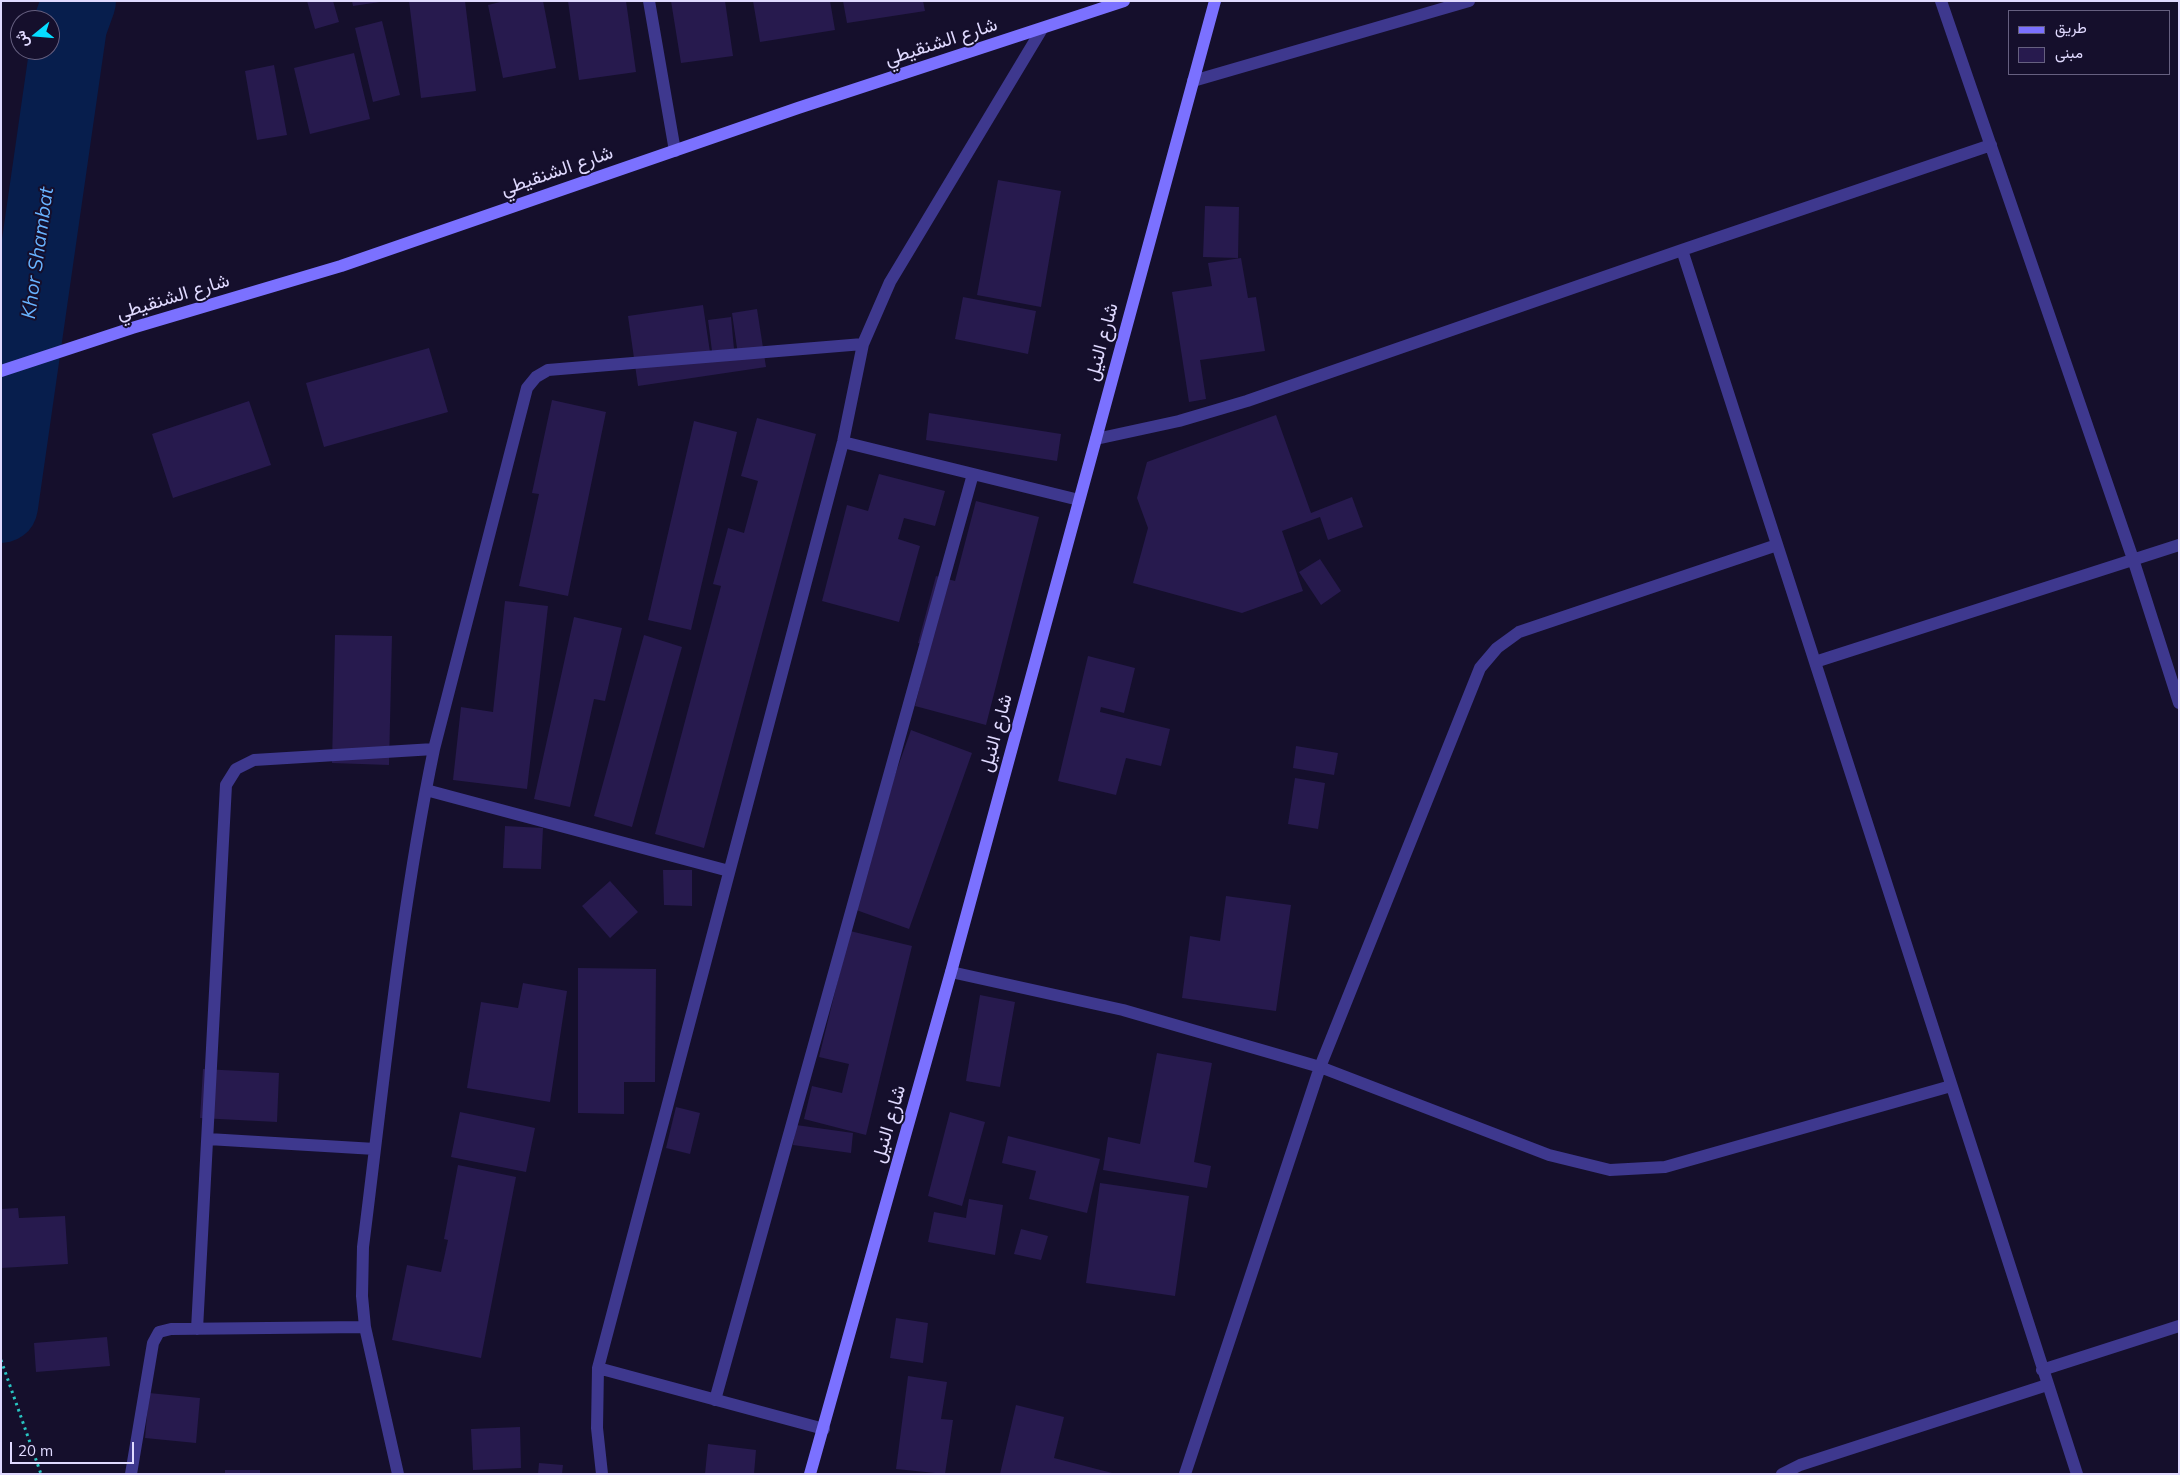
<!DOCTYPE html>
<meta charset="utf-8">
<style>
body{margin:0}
#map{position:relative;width:2180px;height:1475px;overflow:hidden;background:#150f2c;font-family:Mulish,Vazirmatn,sans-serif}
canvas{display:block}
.frame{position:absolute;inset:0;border:2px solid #e0daff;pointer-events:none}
.legend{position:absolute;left:2008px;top:10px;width:162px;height:65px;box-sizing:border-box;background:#150f2c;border:1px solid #666080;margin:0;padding:6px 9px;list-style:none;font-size:15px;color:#e0daff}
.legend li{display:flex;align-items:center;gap:10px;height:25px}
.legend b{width:25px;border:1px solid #666080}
.north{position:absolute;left:10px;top:10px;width:50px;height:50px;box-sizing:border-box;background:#150f2c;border:1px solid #666080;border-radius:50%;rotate:253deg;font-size:14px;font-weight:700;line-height:20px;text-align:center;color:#e0daff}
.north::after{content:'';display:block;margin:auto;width:18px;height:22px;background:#06dcff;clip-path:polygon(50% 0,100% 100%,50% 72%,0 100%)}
.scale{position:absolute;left:10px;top:1442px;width:124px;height:22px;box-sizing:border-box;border:2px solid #e0daff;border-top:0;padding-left:6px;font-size:15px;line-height:18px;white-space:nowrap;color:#e0daff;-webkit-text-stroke:4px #150f2c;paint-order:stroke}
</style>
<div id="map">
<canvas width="2180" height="1475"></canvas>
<div class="frame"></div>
<ul class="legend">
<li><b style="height:6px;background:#7b71ff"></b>طريق</li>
<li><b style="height:14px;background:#271a4e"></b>مبنى</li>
</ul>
<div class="north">ش</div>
<div class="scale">20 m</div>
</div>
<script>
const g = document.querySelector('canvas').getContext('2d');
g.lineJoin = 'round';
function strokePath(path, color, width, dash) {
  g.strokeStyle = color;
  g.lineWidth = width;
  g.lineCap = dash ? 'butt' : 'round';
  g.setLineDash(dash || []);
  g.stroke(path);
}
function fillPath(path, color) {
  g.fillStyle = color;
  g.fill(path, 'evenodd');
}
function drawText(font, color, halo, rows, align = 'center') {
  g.font = font + ' Mulish,Vazirmatn,sans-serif';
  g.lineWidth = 4;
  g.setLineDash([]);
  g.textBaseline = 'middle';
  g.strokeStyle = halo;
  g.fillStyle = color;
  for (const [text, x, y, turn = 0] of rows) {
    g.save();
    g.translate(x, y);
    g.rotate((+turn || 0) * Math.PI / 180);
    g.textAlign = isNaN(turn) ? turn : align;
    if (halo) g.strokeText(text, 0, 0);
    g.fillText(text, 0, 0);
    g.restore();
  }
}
strokePath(new Path2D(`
 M 1,506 L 70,26 L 79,1`), '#071e4d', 74);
fillPath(new Path2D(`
 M 307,1 L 333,1 L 339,22 L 315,29 Z
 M 352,1 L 380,1 L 380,2 L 353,6 Z
 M 409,1 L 465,1 L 476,91 L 421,98 Z
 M 504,1 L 543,1 L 556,68 L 503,78 L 488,5 Z
 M 568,1 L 626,1 L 636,72 L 579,80 Z
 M 671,1 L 725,1 L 733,56 L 681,63 Z
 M 753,1 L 830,1 L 835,30 L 760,42 Z
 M 843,1 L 923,1 L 925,11 L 847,23 Z
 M 382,21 L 400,95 L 373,102 L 355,28 Z
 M 354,53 L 370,119 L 310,134 L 294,68 Z
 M 274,65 L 287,135 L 257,140 L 245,71 Z
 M 998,180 L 1061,191 L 1041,307 L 977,295 Z
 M 1205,206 L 1239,207 L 1238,258 L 1203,257 Z
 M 1241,258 L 1248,298 L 1256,297 L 1265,351 L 1200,360 L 1206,399 L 1189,402 L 1172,292 L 1212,286 L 1208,263 Z
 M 963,297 L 1036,311 L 1028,354 L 955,339 Z
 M 703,305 L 711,359 L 738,355 L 732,313 L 757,309 L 766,367 L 638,386 L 628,316 Z
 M 731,317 L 734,349 L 712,351 L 708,320 Z
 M 429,348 L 448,412 L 324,447 L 306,383 Z
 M 552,400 L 606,412 L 568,596 L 519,586 L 539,494 L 532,493 Z
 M 249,401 L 271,465 L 173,498 L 152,434 Z
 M 929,413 L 1061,434 L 1057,461 L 926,440 Z
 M 1276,415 L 1311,513 L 1352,497 L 1363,527 L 1328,540 L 1320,517 L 1282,531 L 1303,591 L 1242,613 L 1133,583 L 1148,528 L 1137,498 L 1147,462 Z
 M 757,418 L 816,434 L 704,848 L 655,834 L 721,586 L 713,584 L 728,528 L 744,533 L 758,481 L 741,476 Z
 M 694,421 L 737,432 L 691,630 L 648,620 Z
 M 879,474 L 945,491 L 935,526 L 904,518 L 898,539 L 920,546 L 899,622 L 822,601 L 847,505 L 868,511 Z
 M 976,501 L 1039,517 L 986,725 L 915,706 L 930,646 L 918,643 L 936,576 L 955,581 Z
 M 1320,559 L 1341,591 L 1321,605 L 1299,572 Z
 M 505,601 L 548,606 L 527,789 L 453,780 L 461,707 L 493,712 Z
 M 574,617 L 622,628 L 605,701 L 594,699 L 570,807 L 534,799 Z
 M 335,635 L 392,636 L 389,765 L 332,763 Z
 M 644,635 L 682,647 L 632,827 L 594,816 Z
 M 1088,656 L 1135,668 L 1124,713 L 1101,707 L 1100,712 L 1170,729 L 1161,766 L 1126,758 L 1116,795 L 1058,781 Z
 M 911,730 L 972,753 L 909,929 L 848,907 Z
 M 1296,746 L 1338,753 L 1334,775 L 1293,768 Z
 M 1295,778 L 1325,783 L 1318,829 L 1288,824 Z
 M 505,826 L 543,828 L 541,869 L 503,868 Z
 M 663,870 L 692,870 L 692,906 L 664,905 Z
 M 610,881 L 638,912 L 610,938 L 582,906 Z
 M 1226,896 L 1291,905 L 1276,1011 L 1182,998 L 1190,936 L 1220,941 Z
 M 850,931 L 912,946 L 866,1135 L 804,1119 L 812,1086 L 842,1093 L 849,1064 L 819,1057 Z
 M 578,968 L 656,969 L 655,1082 L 624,1082 L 624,1114 L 578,1113 Z
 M 523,983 L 567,991 L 550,1102 L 467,1088 L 481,1002 L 518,1008 Z
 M 980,995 L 1015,1002 L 1000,1087 L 966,1081 Z
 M 1157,1053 L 1212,1063 L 1194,1162 L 1211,1166 L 1207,1188 L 1103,1170 L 1108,1137 L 1140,1144 Z
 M 203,1069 L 279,1073 L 277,1122 L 200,1118 Z
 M 676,1107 L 700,1113 L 690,1154 L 666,1148 Z
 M 460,1112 L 535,1128 L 526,1172 L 451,1157 Z
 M 950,1112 L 985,1122 L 962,1206 L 928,1196 Z
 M 796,1125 L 853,1133 L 851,1153 L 793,1145 Z
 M 1008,1136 L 1100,1159 L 1087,1213 L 1029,1199 L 1036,1171 L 1002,1163 Z
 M 458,1165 L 516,1177 L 481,1358 L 392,1340 L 407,1265 L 441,1272 L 448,1240 L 444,1239 Z
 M 1100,1183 L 1189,1196 L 1175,1296 L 1086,1283 Z
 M 969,1199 L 1003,1205 L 995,1255 L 928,1242 L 934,1212 L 966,1218 Z
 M 18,1208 L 19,1218 L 65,1216 L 68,1264 L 1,1268 L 1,1209 Z
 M 1021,1229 L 1048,1236 L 1041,1260 L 1014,1254 Z
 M 896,1318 L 928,1323 L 923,1363 L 890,1358 Z
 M 107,1337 L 110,1366 L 36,1372 L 34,1343 Z
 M 908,1376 L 947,1382 L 941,1419 L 953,1420 L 945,1474 L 896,1469 Z
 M 149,1393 L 200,1398 L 196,1443 L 145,1438 Z
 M 1016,1405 L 1064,1417 L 1054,1458 L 1116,1474 L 1000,1474 Z
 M 520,1427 L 521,1468 L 473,1470 L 471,1429 Z
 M 708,1444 L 756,1450 L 754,1474 L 705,1474 Z
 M 539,1463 L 563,1465 L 562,1474 L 538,1474 Z
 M 225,1470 L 260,1470 L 260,1474 L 225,1474 Z`), '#271a4e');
strokePath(new Path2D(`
 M 1,1360 L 41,1474`), '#28c5c2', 3, [2.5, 4]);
strokePath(new Path2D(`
 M 843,442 L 1079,500
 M 426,790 L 729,871
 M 208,1139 L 375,1149
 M 197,1329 L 226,785 L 236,769 L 254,760 L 434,749
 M 598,1368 L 824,1429
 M 715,1400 L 973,474
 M 131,1474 L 153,1343 L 159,1332 L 171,1329 L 365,1327
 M 398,1474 L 365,1327 L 362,1296 L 363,1247 C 384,1081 400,913 434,749 L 527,388 L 536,377 L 548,370 L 863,344
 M 602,1474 L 597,1428 L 598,1368 L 843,442 L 863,344 L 890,282 L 1042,29`), '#3e388e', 12);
strokePath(new Path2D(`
 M 649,1 L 675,151
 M 1941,1 L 2133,559 L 2179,703
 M 1193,81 L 1469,1
 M 1682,250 L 2077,1474
 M 1096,439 L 1179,421 L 1247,401 L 1682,250 L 1991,145
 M 1815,662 L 2179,545
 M 951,972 L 1123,1010 L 1320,1067 L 1549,1155 L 1610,1170 L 1665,1167 L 1951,1086
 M 2042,1370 L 2179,1326
 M 1185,1474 L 1320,1067 L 1480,668 L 1497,648 L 1519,632 L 1777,545
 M 1782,1474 L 1800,1465 L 2047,1385`), '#3e388e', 12);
strokePath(new Path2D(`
 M 1,371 L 132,328 L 341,266 L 798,108 L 1124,1
 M 810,1474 L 951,972 L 1215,1`), '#7b71ff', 12);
drawText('19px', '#e0daff', '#150f2c', [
 ["شارع الشنقيطي",941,42,-18],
 ["شارع الشنقيطي",557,171,-19],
 ["شارع الشنقيطي",173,297,-17],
 ["شارع النيل",1102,342,-75],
 ["شارع النيل",996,733,-75],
 ["شارع النيل",889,1124,-74]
]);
drawText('italic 20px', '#68b3ff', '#150f2c', [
 ["Khor Shambat",38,253,-82]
]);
</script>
